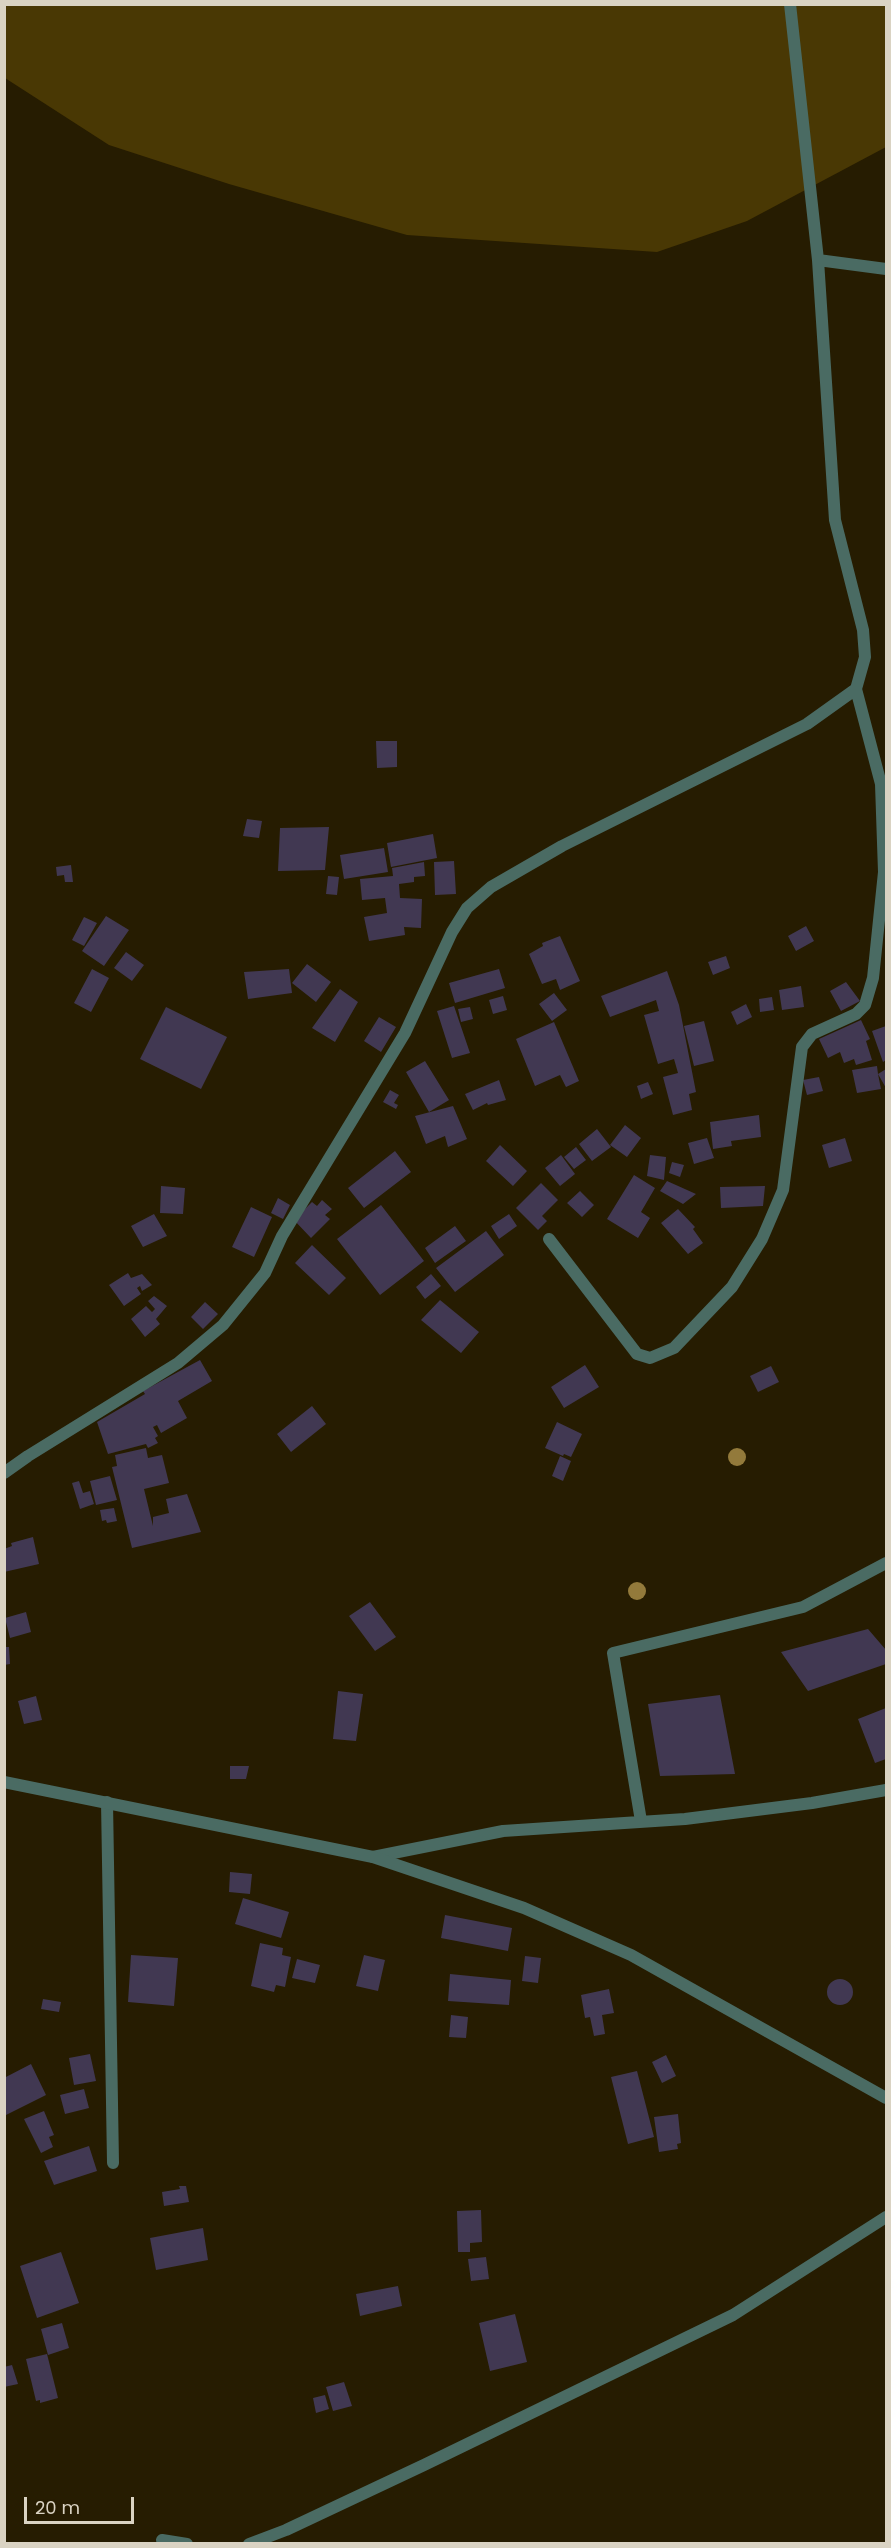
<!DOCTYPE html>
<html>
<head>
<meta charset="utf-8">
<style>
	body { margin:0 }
	#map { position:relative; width:891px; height:2548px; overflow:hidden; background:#261c01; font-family:Poppins,sans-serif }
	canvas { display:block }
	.frame { position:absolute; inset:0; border:6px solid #dad3c3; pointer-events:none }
	.scale { position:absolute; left:24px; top:2497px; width:110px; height:27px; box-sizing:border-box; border:3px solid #dad3c3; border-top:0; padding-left:8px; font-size:18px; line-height:21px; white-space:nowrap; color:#dad3c3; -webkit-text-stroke:4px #261c01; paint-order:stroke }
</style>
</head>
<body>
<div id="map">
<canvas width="891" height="2548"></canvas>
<div class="frame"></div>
<div class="scale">20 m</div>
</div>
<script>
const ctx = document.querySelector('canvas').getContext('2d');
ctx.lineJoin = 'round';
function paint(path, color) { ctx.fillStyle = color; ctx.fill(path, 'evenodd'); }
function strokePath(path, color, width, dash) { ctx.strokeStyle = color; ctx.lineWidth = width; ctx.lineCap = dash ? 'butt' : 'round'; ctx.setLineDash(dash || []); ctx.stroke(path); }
paint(new Path2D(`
	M4,5h882v142l-139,74 -90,31 -250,-17 -178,-51 -120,-39 -104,-67z`), '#493804');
paint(new Path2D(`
	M376,741h21v26l-20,1z
	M247,819l15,2 -3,17 -16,-2z
	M329,827l-4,43 -47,1 2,-43z
	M433,834l4,24 -46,9 -4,-24z
	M384,848l4,24 -44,7 -4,-24z
	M454,861l2,33 -21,1 -1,-33z
	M424,862l1,14 -11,1v5l-15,2 1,14 22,1 -1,29 -17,-1 1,8 -36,6 -5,-24 23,-4 -2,-15 -23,2 -2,-21 33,-3 -1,-8z
	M71,865l2,17h-8l-1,-7 -7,1 -1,-9z
	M328,876l11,1 -2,18 -11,-1z
	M106,916l23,14 -25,36 -22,-15z
	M84,917l13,6 -13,23 -12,-6z
	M806,926l8,15 -18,10 -8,-15z
	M560,936l20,45 -20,9 -4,-11 -14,5 -13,-30 14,-8 -1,-3z
	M126,952l18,13 -12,16 -18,-13z
	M726,956l4,12 -17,7 -5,-13z
	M307,964l24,18 -15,20 -24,-19z
	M92,969l17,9 -18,34 -17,-9z
	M289,969l3,24 -44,6 -4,-27z
	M499,969l6,19 -50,15 -6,-20z
	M667,971l12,34 17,87 -7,2 3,16 -19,5 -10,-38 15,-4 -4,-14 -16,5 -14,-49 15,-4 -3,-11 -46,17 -9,-21z
	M846,982l14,19 -19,10 -11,-20z
	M801,986l3,21 -22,3 -3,-20z
	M340,989l18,13 -23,40 -23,-14z
	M554,993l13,17 -15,11 -13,-17z
	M503,996l4,14 -14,4 -4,-14z
	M772,997l2,13 -14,2 -1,-13z
	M746,1004l6,13 -15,8 -6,-13z
	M454,1006l16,47 -18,5 -15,-47z
	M166,1007l61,30 -26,52 -61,-30z
	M470,1007l3,12 -12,3 -3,-13z
	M379,1017l17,10 -15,25 -17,-11z
	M861,1020l9,19 -4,2 6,19 -16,5 -2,-6 -10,4 -4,-11 -12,6 -9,-19z
	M704,1021l10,40 -20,5 -10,-40z
	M554,1022l25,59 -13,6 -6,-12 -25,11 -19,-47z
	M886,1026v34l-3,2 -11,-31z
	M425,1061l24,39 -20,12 -23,-40z
	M877,1066l1,8 8,-5v19l-8,-14 3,15 -24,4 -5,-23z
	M819,1077l4,14 -16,4 -4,-15z
	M499,1080l7,20 -18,5 -1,-2 -14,7 -8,-16z
	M648,1082l5,12 -12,5 -4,-13z
	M390,1090l9,5 -5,8 4,2 -2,4 -13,-7z
	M453,1106l14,33 -19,8 -3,-11 -19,8 -11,-28z
	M759,1115l2,22 -30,4 1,5 -19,3 -3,-27z
	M625,1125l16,13 -14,19 -17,-12z
	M597,1129l14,18 -19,14 -13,-17z
	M707,1138l7,20 -20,6 -6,-21z
	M845,1138l7,23 -23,7 -7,-23z
	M500,1145l27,26 -14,15 -27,-25z
	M576,1147l10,13 -12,9 -10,-12z
	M395,1151l16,21 -47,36 -16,-20z
	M561,1155l14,19 -15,12 -15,-18z
	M650,1155l16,2 -2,23 -17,-4z
	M672,1162l12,3 -4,12 -11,-4z
	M634,1175l21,13 -14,24 9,6 -12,20 -31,-19z
	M667,1181l29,13 -13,10 -23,-13z
	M541,1183l17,17 -16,16 5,5 -9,9 -22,-22z
	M161,1186l24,2 -2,26 -23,-1z
	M765,1186l-2,20 -42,2 -1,-21z
	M580,1191l14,14 -12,12 -15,-14z
	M278,1198l12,7 -7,14 -12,-6z
	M322,1200l10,9 -7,6 5,4 -19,19 -17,-18 18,-18 5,4z
	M381,1205l43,56 -44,34 -43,-56z
	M251,1207l21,10 -18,40 -22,-10z
	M678,1209l17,18 -2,2 10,14 -15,11 -27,-31z
	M154,1214l13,22 -24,11 -12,-21z
	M509,1214l8,12 -18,13 -8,-13z
	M455,1226l11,15 -31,22 -10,-15z
	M486,1231l18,24 -49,37 -19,-24z
	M312,1245l34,33 -17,17 -34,-32z
	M128,1273l3,5 11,-4 10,11 -10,6 -2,-5 -3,2 4,6 -17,12 -15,-21z
	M431,1274l10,12 -16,13 -9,-12z
	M154,1296l13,10 -11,13 4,5 -15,13 -14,-18 15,-13 6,6 3,-3 -7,-8z
	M440,1300l39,32 -18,21 -40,-33z
	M205,1302l13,12 -15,15 -12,-12z
	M200,1360l12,21 -34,20 9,17 -26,15 -4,-8 -4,2 5,9 -3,2 3,5 -10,5 -2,-4 -38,10 -11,-32 48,-28 -2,-3z
	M585,1365l14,22 -35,21 -13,-21z
	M771,1366l8,16 -21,10 -8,-16z
	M312,1406l14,18 -35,28 -14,-18z
	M557,1422l25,12 -11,23 -7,-3 -1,2 -18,-8z
	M146,1448l2,10 14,-3 7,28 -25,6 9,37v-9l16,-4 -3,-14 21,-5 14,38 -69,16 -20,-81 5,-1 -2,-11z
	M560,1456l11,5 -8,20 -11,-5z
	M110,1476l7,24 -21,5 -6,-24z
	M79,1481l4,12 7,-2 4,13 -14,5 -8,-26z
	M114,1508l3,13 -10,2 -1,-3 -4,1 -2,-11z
	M33,1537l6,27 -35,8v-23l8,-3 -1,-3z
	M370,1602l26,35 -21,14 -26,-35z
	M26,1612l5,20 -21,6 -5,-20z
	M868,1629l18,21v14l-78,27 -27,-39z
	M4,1647h5l1,17 -6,1z
	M338,1691l25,3 -7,47 -23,-2z
	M720,1695l15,79 -75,2 -12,-72z
	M36,1696l6,24 -18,4 -6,-23z
	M886,1708v51l-11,4 -17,-44z
	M230,1766h19l-3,13h-16z
	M230,1872l22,2 -2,20 -21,-2z
	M243,1898l46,14 -8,26 -46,-14z
	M445,1915l67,13 -4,23 -67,-13z
	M260,1943l23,5 -1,7 9,2 -6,30 -9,-2 -2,7 -23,-6z
	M131,1955l47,3 -4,48 -46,-4z
	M364,1955l21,5 -7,31 -22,-5z
	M525,1956l16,2 -3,25 -16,-2z
	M297,1959l23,6 -5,18 -23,-5z
	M450,1974l61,6 -2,25 -61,-4z
	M827 1992a13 13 0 1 1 26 0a13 13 0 1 1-26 0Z
	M609,1989l5,24 -12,2 3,19 -11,2 -4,-19 -5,1 -4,-23z
	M43,1999l18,3 -2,10 -18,-3z
	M451,2015l17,2 -2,21 -17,-1z
	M90,2054l6,27 -22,4 -5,-27z
	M666,2055l10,21 -14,7 -10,-21z
	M31,2064l15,31 -42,21v-38z
	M637,2071l17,66 -26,7 -17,-67z
	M84,2089l5,19 -24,6 -5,-19z
	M44,2111l10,24 -5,2 4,10 -12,6 -17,-34z
	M678,2114l3,29 -4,1 1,5 -19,3 -5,-35z
	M89,2146l8,25 -43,14 -10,-24z
	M179,2186h7l3,16 -25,4 -2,-14 18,-3z
	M481,2210l1,32 -12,1v9h-12l-1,-41z
	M203,2228l5,32 -52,10 -6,-32z
	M61,2252l18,51 -42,15 -17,-52z
	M486,2257l3,22 -18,2 -3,-22z
	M398,2286l4,20 -42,10 -4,-22z
	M515,2314l12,48 -37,9 -11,-48z
	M62,2323l7,25 -21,7 -7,-26z
	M47,2354l11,44 -18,5v-3l-4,1 -10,-42z
	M12,2365l6,19 -14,3v-20z
	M344,2382l8,24 -19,5 -7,-24z
	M325,2395l4,14 -13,4 -3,-15z`), '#413852');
strokePath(new Path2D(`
	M818,260l68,9
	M549,1239l88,115 13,4 24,-10 58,-61 30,-48 21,-49 19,-143 10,-13 44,-20 9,-9 8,-27 11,-106 -3,-88 -25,-95 9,-32 -2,-27 -28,-110 -17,-260 -28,-256
	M4,1473l24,-17 150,-93 45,-38 42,-52 17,-37 123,-203 47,-101 15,-24 24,-21 71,-41 245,-122 49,-35
	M107,1802l6,361
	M641,1821l-28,-168 190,-46 83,-44
	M373,1857l130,-26 182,-12 127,-16 74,-13
	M162,2540l25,4
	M249,2544l37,-14 138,-65 309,-150 153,-98`), '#4a6b63', 12);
strokePath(new Path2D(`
	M4,1782l369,75 151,51 107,47 255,143`), '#4a6b63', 12);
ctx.fillStyle = '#937a3b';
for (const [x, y] of [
	[737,1457],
	[637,1591]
]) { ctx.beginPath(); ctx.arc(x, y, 9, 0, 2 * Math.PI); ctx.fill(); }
</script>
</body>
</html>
